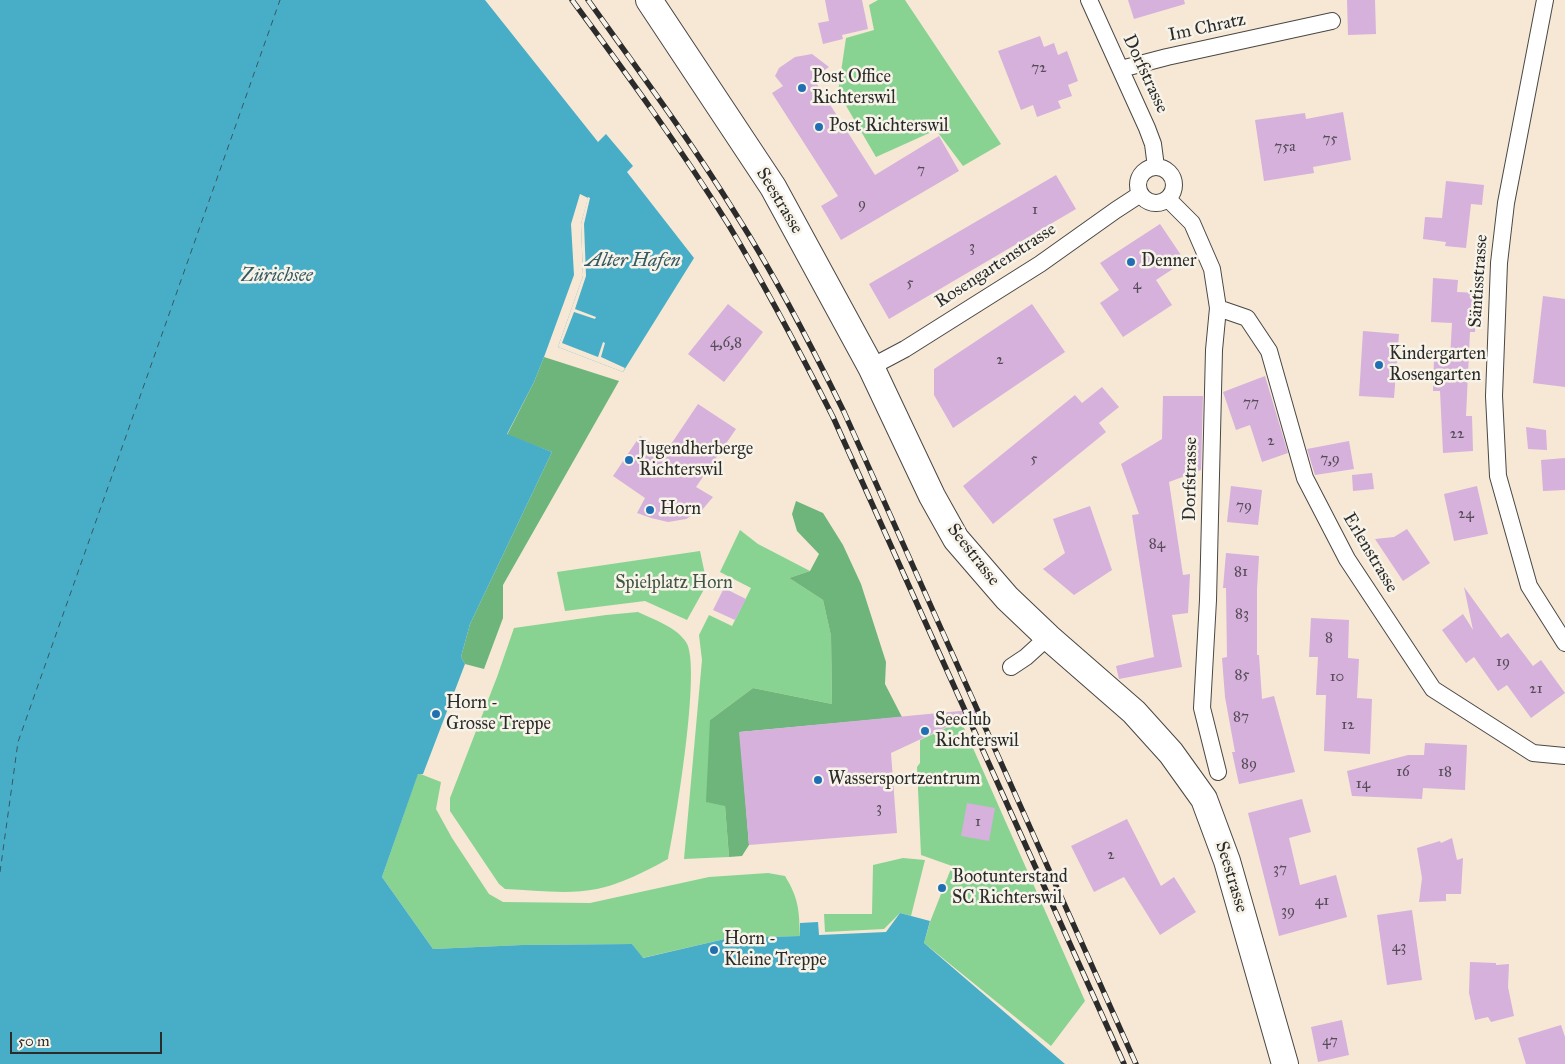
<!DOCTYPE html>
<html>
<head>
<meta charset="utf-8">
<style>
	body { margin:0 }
	#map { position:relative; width:1565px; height:1064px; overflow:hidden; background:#f6e8d5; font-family:"IM FELL Great Primer",serif }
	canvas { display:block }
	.scale { position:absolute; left:10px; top:1032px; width:152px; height:22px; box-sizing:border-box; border:2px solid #2b2b2b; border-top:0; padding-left:6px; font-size:15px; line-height:18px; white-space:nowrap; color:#2b2b2b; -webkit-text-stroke:4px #f7f3e8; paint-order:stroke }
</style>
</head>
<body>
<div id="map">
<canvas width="1565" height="1064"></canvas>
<div class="scale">50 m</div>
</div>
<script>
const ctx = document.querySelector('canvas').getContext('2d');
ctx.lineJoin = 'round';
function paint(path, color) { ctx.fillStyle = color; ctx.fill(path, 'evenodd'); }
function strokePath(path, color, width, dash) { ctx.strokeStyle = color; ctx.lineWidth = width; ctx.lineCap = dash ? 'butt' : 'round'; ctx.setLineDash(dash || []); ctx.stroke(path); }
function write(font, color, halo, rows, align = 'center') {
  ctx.font = font + ' "IM FELL Great Primer",serif'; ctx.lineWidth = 5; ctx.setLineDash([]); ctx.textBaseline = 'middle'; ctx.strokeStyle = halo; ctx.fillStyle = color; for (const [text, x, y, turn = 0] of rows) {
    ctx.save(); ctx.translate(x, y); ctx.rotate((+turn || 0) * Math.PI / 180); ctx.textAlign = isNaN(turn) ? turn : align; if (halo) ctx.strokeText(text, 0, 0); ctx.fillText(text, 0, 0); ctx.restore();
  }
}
paint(new Path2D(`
	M878,0h27l96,144 -38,22 -27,-36 -60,27 -38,-65 8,-54 28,-8 -5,-25z
	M740,530l18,14 52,27 -21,7 34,22 8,36 1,68 -79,-16 -43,32 15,86 4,51 -45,2 18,-199 -3,-25 10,-20 23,11 19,-38 -31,-16z
	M700,551l7,33 -20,36 -42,-19 -80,10 -8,-39z
	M638,612c17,8 38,15 48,30 16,23 -11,184 -18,217 -19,11 -50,26 -71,30 -30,6 -62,1 -92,0l-6,-5 -49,-73v-13l47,-121 17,-49 92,-13z
	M961,721l124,280 -34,45 -127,-103 6,-21 22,-56 -31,-11 -4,-88 3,-4v-23z
	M418,773l23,9 -5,27 16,29 37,56 14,8 87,1 119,-26 59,-4 17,3c14,23 14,34 15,60l-71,2 -87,20 -10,-14 -110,1 -89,4 -51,-72z
	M903,858l22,2 -14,56 -11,-3 -16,16 -59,3 -1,-18h48l1,-49z`), '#88d391');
paint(new Path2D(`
	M544,357l75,24 -116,204v33l-19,51 -19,-5 -4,-7 9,-33 82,-172 -45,-17 27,-53z
	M796,501l27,12 20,32 18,39 25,78 -1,22 17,33 -162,15 9,113 -7,11 -13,1 -4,-51 -19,-4 4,-82 43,-32 79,16 -1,-68 -8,-36 -34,-22 21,-7 9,-17 -22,-23 -5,-17z`), '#6eb57b');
paint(new Path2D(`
	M0,0h485l113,142 8,-8 27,32 -6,6 67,86 -71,114 -65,-25 25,-71 -2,-52 7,-26 -8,-4 -9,30 3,51 -30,82 -10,25 -27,52 45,18 -82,172 -9,33 4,7 -42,110h-5l-36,103 51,72 89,-4 110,-1 11,14 86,-20 71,-2v-13l18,-1 1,13 67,-3 14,-19 30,8 -6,22 141,121h-1065z`), '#48aec7');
paint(new Path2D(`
	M588,197l2,1 -6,26 2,52 -11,33 21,8 -1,2 -21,-7 -12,31 36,14 5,-15 2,1 -4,14 24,11 -2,4 -65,-25 25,-71 -2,-52z`), '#f6e8d5');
strokePath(new Path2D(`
	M0,872l18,-130 262,-742`), '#355962', 1, [6, 5]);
paint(new Path2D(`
	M825,0h37l6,29 -26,6 1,4 -20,5 -5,-21 11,-2z
	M1128,0h56l1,4 -51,15z
	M1347,0h28l1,34 -28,1z
	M1040,36l4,11 10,-4 4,12 9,-4 11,30 -10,4 4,11 -14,5 3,7 -24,9 -4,-12 -12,5 -23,-59z
	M812,54l17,13 -16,11 62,97 64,-39 20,35 -118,69 -20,-34 17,-10 -66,-103 11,-7 -8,-10 4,-8 16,-11z
	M1343,112l8,48 -38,7 1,6 -50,8 -9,-61 50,-7 1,6z
	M1056,175l20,34 -187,110 -20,-35z
	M1446,181l38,4 -2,20 -11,-1 -5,44 -21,-2 1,-4 -23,-3 2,-22 17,1z
	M1160,224l25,37 -29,19 16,25 -49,32 -23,-34 19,-13 -19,-27z
	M1433,278l25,2 -1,12 21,1 -3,39h-5l-4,84h6l1,35 -30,2 -3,-62h-7l1,-32h16l2,-36 -21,-1z
	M1543,296l22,3v88l-32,-4z
	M728,304l35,28 -39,50 -36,-28z
	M1032,304l33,48 -112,76 -19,-33v-26z
	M1363,331l36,3 -5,64 -35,-2z
	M1265,376l23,77 -26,9 -12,-37 -14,5 -13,-38z
	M1102,387l17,20 -20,16 7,9 -113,92 -30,-38 112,-91 7,8z
	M1163,396h40l-2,74 -32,12 14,93 7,-1 -2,39 -16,2 10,52 -63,12 -3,-13 38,-9 -22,-142 7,-1 -18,-50 41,-25z
	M698,404l38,25 -40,58 17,10 -11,13 -16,9 -18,3 -17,-4 -14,-5 8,-15 -32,-22 27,-40 25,17z
	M1526,427l20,3 1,20 -19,-1z
	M1349,441l5,28 -39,6 -8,-26z
	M1565,458v32l-22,1 -2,-31z
	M1372,473l2,16 -21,2 -1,-16z
	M1231,486l31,4 -4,35 -31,-3z
	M1477,486l11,48 -34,7 -10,-47z
	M1090,506l22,64 -38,25 -31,-26 22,-16 -12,-34z
	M1407,529l23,34 -27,18 -28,-42 19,-2z
	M1226,553l33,3 -2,33v66h2l3,44 12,-3 21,76 -56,12 -7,-32h3l-10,-55 -3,-39 5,-1 -1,-69h-3z
	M1464,587l37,51 7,-5 25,33 8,-6 24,33 -34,25 -24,-33 -9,6 -24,-34 -8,6 -24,-33 21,-16 10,16z
	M724,588l22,11 -11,21 -22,-10z
	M1311,618l38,2 -1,38 11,1 -2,39 15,1 -2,55 -46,-3 2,-56h-10l2,-38h-9z
	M981,709v2l-90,42 6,80 -148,12 -10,-113z
	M1425,743l42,2 -2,45 -42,-2 -1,11 -70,-3 -5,-25 61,-16h16z
	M1302,799l9,33 -22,6 11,47 36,-10 11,42 -68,19 -31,-123z
	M967,803l28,5 -6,33 -28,-5z
	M1127,819l34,67 13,-9 22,35 -36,23 -36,-58 -30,15 -23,-46z
	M1452,838l5,22 6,-2 -2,36h-15v7l-27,1 3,-24 -5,-30 23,-7 1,2z
	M1412,910l10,70 -35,5 -10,-70z
	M1470,962l26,1v2l13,-1 -1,23 6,29 -23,6 -3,-5 -13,3 -6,-27z
	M1342,1020l7,35 -31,7 -7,-35z
	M1561,1025l4,12v27h-39l-8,-26z`), '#d5b1dc');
const street = new Path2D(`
	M1089,0l58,128 6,16 3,23
	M1545,0l-39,203 -7,60 -5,133 4,80 31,110 36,57
	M1121,69l46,-12 165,-36
	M1138 185a18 18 0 1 1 36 0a18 18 0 1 1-36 0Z
	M1168,199l24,24 20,46 6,39 -4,42 -6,250 -6,108 16,64
	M1218,308l29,10 22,33 36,127 42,81 86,130 100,64 32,3
	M871,367l34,-18 135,-85 76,-54 23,-15
	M1011,667l15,-10 22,-20`);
const primary = new Path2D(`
	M649,0l124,187 98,180 61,129 24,43 51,59 41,39 86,75 37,41 33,46 23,62 58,203`);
strokePath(street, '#494744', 18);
strokePath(primary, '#494744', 28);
strokePath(street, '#fff', 16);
strokePath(primary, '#fff', 26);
const rail = new Path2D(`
	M572,0c54,73 108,147 156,224 38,63 72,128 105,193l291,647
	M588,0c51,71 103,141 149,216 40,63 74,129 107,196l292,652`);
strokePath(rail, '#2b2b2b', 5.5);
strokePath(rail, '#f7f3e8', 4, [11]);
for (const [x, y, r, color] of [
	[802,88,5,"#1f6fb2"],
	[819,127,5,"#1f6fb2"],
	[1131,262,5,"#1f6fb2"],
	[1379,365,5,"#1f6fb2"],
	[629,460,5,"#1f6fb2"],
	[650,510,5,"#1f6fb2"],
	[436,714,5,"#1f6fb2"],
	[925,731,5,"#1f6fb2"],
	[818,780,5,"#1f6fb2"],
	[942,888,5,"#1f6fb2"],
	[714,950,5,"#1f6fb2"]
]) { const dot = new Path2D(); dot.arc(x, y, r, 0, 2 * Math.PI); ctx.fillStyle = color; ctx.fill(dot); strokePath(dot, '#f7f3e8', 2); }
write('15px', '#564c57', null, [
	["72",1039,68],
	["75",1330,139],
	["75a",1285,147],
	["7",921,170],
	["9",862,204],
	["1",1035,210],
	["3",972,247],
	["5",910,283],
	["4",1137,285],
	["4,6,8",726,343],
	["2",1000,360],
	["77",1251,403],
	["22",1457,434],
	["2",1271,441],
	["5",1034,459],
	["7,9",1330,459],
	["79",1244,506],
	["24",1466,514],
	["84",1157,544],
	["81",1241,572],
	["83",1242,614],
	["8",1329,638],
	["19",1503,662],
	["85",1242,675],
	["10",1337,677],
	["21",1536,689],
	["87",1241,717],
	["12",1348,725],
	["89",1249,764],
	["16",1403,772],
	["18",1445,772],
	["14",1363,784],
	["3",879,808],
	["1",978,822],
	["2",1111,855],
	["37",1280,869],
	["41",1322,901],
	["39",1288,911],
	["43",1399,947],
	["47",1330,1041]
]);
write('18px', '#2b2b2b', '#f7f3e8', [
	["Im Chratz",1207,28,-12],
	["Dorfstrasse",1145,74,65],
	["Seestrasse",779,201,59],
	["Rosengartenstrasse",996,266,-33],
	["Säntisstrasse",1479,281,-86],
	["Dorfstrasse",1191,479,-89],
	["Erlenstrasse",1370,553,59],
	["Seestrasse",973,555,52],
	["Seestrasse",1231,877,73]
]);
write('18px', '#2b2b2b', '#f7f3e8', [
	["Post Office",812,78],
	["Richterswil",812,99],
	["Post Richterswil",829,127],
	["Denner",1141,262],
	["Kindergarten",1389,355],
	["Rosengarten",1389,376],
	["Jugendherberge",639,450],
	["Richterswil",639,471],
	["Horn",660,510],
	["Horn -",446,704],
	["Grosse Treppe",446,725],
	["Seeclub",935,721],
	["Richterswil",935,742],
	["Wassersportzentrum",828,780],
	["Bootunterstand",952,878],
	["SC Richterswil",952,899],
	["Horn -",724,940],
	["Kleine Treppe",724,961]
], 'left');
write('18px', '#425544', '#f7f3e8', [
	["Spielplatz Horn",674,584]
]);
write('italic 19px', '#355962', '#f7f3e8', [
	["Alter Hafen",633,261],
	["Zürichsee",277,276]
]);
</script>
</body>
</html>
